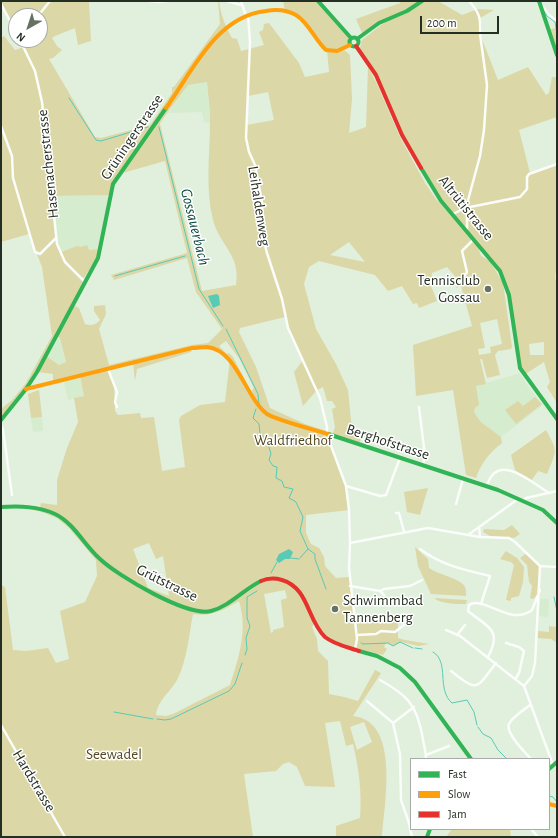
<!DOCTYPE html>
<html>
<head>
<meta charset="utf-8">
<style>
	body { margin:0 }
	#map { position:relative; width:558px; height:838px; overflow:hidden; background:#e1efdd; font-family:"Alegreya Sans",sans-serif }
	canvas { display:block }
	.frame { position:absolute; inset:0; border:2px solid #252e22; pointer-events:none }
	.legend { position:absolute; left:410px; top:758px; width:140px; height:72px; box-sizing:border-box; background:#fff; border:1px solid #a8aba7; margin:0; padding:5px 7px; list-style:none; font-size:12px; color:#252e22 }
	.legend li { display:flex; align-items:center; gap:8px; height:20px }
	.legend b { width:20px; border:1px solid #a8aba7 }
	.north { position:absolute; left:8px; top:8px; width:40px; height:40px; box-sizing:border-box; background:#fff; border:1px solid #a8aba7; border-radius:50%; rotate:219deg; font-size:11px; font-weight:700; line-height:16px; text-align:center; color:#252e22 }
	.north::after { content:''; display:block; margin:auto; width:14px; height:18px; background:#677263; clip-path:polygon(50% 0,100% 100%,50% 72%,0 100%) }
	.scale { position:absolute; left:420px; top:16px; width:79px; height:18px; box-sizing:border-box; border:2px solid #252e22; border-top:0; padding-left:5px; font-size:12px; line-height:14px; white-space:nowrap; color:#252e22; -webkit-text-stroke:3px #fff; paint-order:stroke }
</style>
</head>
<body>
<div id="map">
<canvas width="558" height="838"></canvas>
<div class="frame"></div>
<ul class="legend">
<li><b style="height:5px;background:#30b455"></b>Fast</li>
<li><b style="height:5px;background:#ff9f0a"></b>Slow</li>
<li><b style="height:5px;background:#e5322d"></b>Jam</li>
</ul>
<div class="north">N</div>
<div class="scale">200 m</div>
</div>
<script>
const ctx = document.querySelector('canvas').getContext('2d');
ctx.lineJoin = 'round';
function paint(path, color) { ctx.fillStyle = color; ctx.fill(path, 'evenodd'); }
function strokePath(path, color, width, dash) { ctx.strokeStyle = color; ctx.lineWidth = width; ctx.lineCap = dash ? 'butt' : 'round'; ctx.setLineDash(dash || []); ctx.stroke(path); }
function write(font, color, halo, rows, align = 'center') {
  ctx.font = font + ' "Alegreya Sans",sans-serif'; ctx.lineWidth = 3; ctx.setLineDash([]); ctx.textBaseline = 'middle'; ctx.strokeStyle = halo; ctx.fillStyle = color; for (const [text, x, y, turn = 0] of rows) {
    ctx.save(); ctx.translate(x, y); ctx.rotate((+turn || 0) * Math.PI / 180); ctx.textAlign = isNaN(turn) ? turn : align; if (halo) ctx.strokeText(text, 0, 0); ctx.fillText(text, 0, 0); ctx.restore();
  }
}
paint(new Path2D(`
	M207,82l3,41 -6,-1 -2,-10 -33,1 19,-28z
	M109,195l-8,54 -12,1 -8,-3 -21,5 -3,-8 -5,-48z
	M57,336l3,2 6,24 -7,3 -13,-9z
	M520,373l5,9 18,23 -42,32 -20,-15 -7,-10 1,-4 3,-3 -2,-19z
	M80,376l4,20 -16,4 -4,-17 2,-3z
	M42,417l1,14 -10,1 -2,-14z
	M540,599h9l-1,18 -9,-1z`), '#d6eccf');
paint(new Path2D(`
	M1,1h88l2,40 -13,4 -3,-17 -20,8 -3,2 5,8 5,4 -9,8 -4,1 46,78 6,1 49,-13 22,-32v-6h2l46,-63 -2,-23h1c2,14 6,25 13,37l5,1 4,12 23,-6 -5,-13 4,-2 1,-6 5,-1 30,40 6,14 24,-5 -2,-22 -23,-29 -19,-10 -2,-10h35l32,38v6l-7,4 7,6 2,44 -3,34 17,-6 2,-60 9,17 23,53 25,46 11,16 42,48 3,9 9,5 13,22 9,64 -1,2 -13,2 -3,4 5,20 -13,3 -5,-19h-2l6,25 -10,2 3,19 -4,3 -1,4 7,10 20,15 1,6c-12,9 -21,20 -26,35l-10,-3 -13,-85 -37,6 -3,-51 59,-19 -11,-40 -5,2 4,-6 -13,-15 -15,6 -1,13 6,15 -18,7 -2,-5 -4,1 -11,-18 -14,5 -13,-16 -56,-14 -10,6 -5,17 12,45 20,35 12,26 4,40 11,1 -4,14 -28,-9 -1,3 16,47 3,24 -43,5v18l5,11 8,4 5,9 1,9 11,12 14,-1 5,42 3,1 22,-3 1,6 17,-2v17l7,2 24,4 -10,2 -18,-4 -7,4 -8,-3 -2,4 3,2 -4,6 -49,-12 -20,-19 -2,3 5,12 1,12 10,10 1,33 15,3 14,4 17,-31 6,3 -28,43c48,5 31,90 29,121h-46v-11l24,-8c2,-25 -1,-49 -7,-74l-7,2 -6,-25 -15,2 10,64 -30,-1 -8,-19 -8,-5 -6,2 -7,7 -32,3 9,63h-252v-252l4,2 8,63 13,1 22,-3 8,15 13,-4 -9,-48 25,-9 12,-26 -1,-16 -27,-32 -12,-10 -18,-7 -14,-2v-3l15,2 1,-5 16,2v-25l10,-32 11,-26 -4,-24 10,-2 -4,-20 -27,7v-9l-16,-2 -11,17 -25,28v-8l11,-9 14,-17 26,-47 -10,-69 -13,-33 -28,8v-204l3,-2 11,14 9,-3 -4,-7h20v-24h-24v16zM207,82c1,13 3,26 3,40 0,33 -5,66 3,98 7,26 28,35 23,65l-34,6 -42,-167c0,-2 24,-33 28,-39zM268,92l6,28 -27,5 1,-29zM165,161l22,92 -76,22 3,5 73,-22 9,34 26,37 -14,14 -16,2 -83,20 -10,-36 7,-15 -1,-9 -11,1v5l6,9c-4,5 -9,6 -15,4l-6,-16 -6,-3 12,-23 -6,-5 5,1 11,-17 4,-12 -10,1 -2,-5 -6,2 -4,-1 -16,6 -5,-14 -4,-42 57,-1 10,-21zM349,242l16,20 -35,-7zM285,317l5,16 13,27 -9,12 9,34 14,-16 6,-3 4,14h5l4,6 -4,2 3,18 -2,6 -28,-9 -35,-16 -14,-41 -17,-35 1,-4zM497,319l5,25 -12,3 1,6 -12,2 -1,-6 7,-1 -5,-25zM57,336l3,2 6,24 -7,3 -13,-9zM226,341l13,17 15,30 -2,2 2,8 -21,-41 -4,-4 -2,1 -8,-8zM192,348h19l19,11 -5,43 -25,3 -19,11 -2,4 6,47 -23,4 -8,-54 -13,1 -1,-5 -22,2 -3,-4 -1,-27 -5,-15 24,-7 2,19 2,-12 54,-17zM149,543l7,16 7,-3 6,40 -21,-8 -15,-39zM285,590l2,8 -6,2 3,27 -11,3v2l-2,1 -7,-39zM239,601c9,29 0,56 -9,84l-57,29 -7,2 -10,-1c2,-16 15,-23 22,-37 9,-19 11,-43 15,-64 19,3 30,-4 46,-13zM364,722l8,20 -15,8 -7,-23z
	M400,1h38l24,14 16,-6 16,1 -14,8 2,9 -2,7 18,46 30,-13 18,28 3,-2 3,-16h5v40l-38,13 11,43 27,-9v99l-2,14 2,9v117l-10,-16 3,-5 -6,-20 -20,13 -2,-3 -13,-77 -9,-24 -59,-70 -25,-40 -56,-113 2,-8 19,-15 17,-10 -12,5 -23,15 -7,-16 44,-16zM544,342v13h-14l-1,-11z
	M555,20l2,1v34l-10,-25 9,-2z
	M39,390l3,27 -11,1 -3,-24z
	M535,397l7,7 -26,20 -11,-14 13,-9 5,5z
	M546,430c12,22 11,20 1,44l-9,-3 -7,10 -16,-11 -4,-15z
	M428,488l-8,27 -13,-3 -3,-20z
	M512,525l8,9 -6,4 -24,-2 -7,-4 1,-3 20,1z
	M415,547l13,12 1,9c8,6 33,11 36,19 1,2 1,7 1,9l-35,-2 -13,-28z
	M506,551l11,7 7,9 -1,15 -4,14 -8,2v3l-5,-1 8,-35 -3,-3 -11,-3z
	M527,553l13,13 -3,29 -4,4 -3,-1 2,-12 -3,-4 -2,-17 -7,-7z
	M434,598l33,2 -1,4c-10,0 -25,0 -32,-6z
	M549,626l8,1v16l-6,-4 -14,-1 1,-7 11,1z
	M452,829h58l1,8h-65z`), '#dcd7a6');
paint(new Path2D(`
	M217,294l2,2 1,9 -7,3 -5,-12z
	M289,549l4,3 -3,7h-5l-6,4 -3,-3 3,-6z`), '#58cab6');
strokePath(new Path2D(`
	M543,9l4,7 8,6 2,12
	M69,98l27,42 5,1 47,-14
	M159,127l40,162 24,37
	M115,276l70,-20
	M226,329l32,65 1,10
	M256,409l-3,9 6,6 1,10 7,6 4,14 -2,6 4,6 4,1 -1,11 6,3 2,6 9,2 -4,9 7,4 7,15 -3,14 8,18 7,5v5l11,30
	M291,558l8,1
	M300,558l8,-9
	M271,573l6,-11
	M554,597l3,14
	M361,643l2,1 25,-1 5,3 7,-4 13,6
	M415,648l7,1
	M433,652c17,10 3,37 19,51l15,-3 7,12 3,13
	M245,655l2,-6 -1,-11 4,-12 -3,-8v-21l10,-6
	M114,712l39,7
	M157,719l8,1 6,-1 58,-28 6,-7 7,-21
	M478,727l5,7 8,4 7,12 9,9
	M549,796l4,1 4,5`), '#58cab6', 1);
strokePath(new Path2D(`
	M149,1l9,1 9,-1
	M227,1l14,4
	M241,1l5,15
	M540,3l9,12 8,6
	M1,4l15,28
	M248,15l2,27 -4,96 3,14 6,13 7,37 1,36 4,15 15,46 6,29 32,70 7,29v7
	M38,16l12,-15
	M20,40l15,31 7,31 15,142 8,18 20,20
	M1,126l11,30 1,22 22,74 5,2 16,-16
	M453,214l12,-6 55,-11 7,-8v-12l2,-3 28,-10
	M467,230v-26l13,-48 4,-26 3,-45 -7,-51c1,-15 0,-21 -11,-33
	M460,282l7,-10 -5,-21 12,-12
	M108,369l9,23 -2,10 2,5
	M419,407l6,49 -2,9
	M1,425l2,5 9,65
	M331,436l-1,7 16,43 3,24 1,33 -1,25 8,71 -2,10
	M346,486l34,10 6,-1 14,-37
	M487,486c10,-35 44,-4 62,7
	M522,501l4,-3 31,-7
	M456,504l7,-25
	M396,513h3l5,19
	M479,527l1,10
	M468,535l50,-36
	M350,543l78,-15 52,9 29,1 6,4 25,24 17,1
	M420,549c21,16 44,21 70,27l-9,28
	M350,586l30,5 4,-2 26,-3 12,-6
	M380,591l4,4
	M446,630l14,6 64,50 29,79
	M357,635l19,-1 5,-3 14,1 9,-7
	M457,635l8,-10
	M506,643l13,4 5,4 -5,22 -3,5
	M488,657c15,-28 -1,-30 -20,-46l1,-6c15,-10 41,22 63,5l8,-20
	M451,671c28,22 25,18 45,-8
	M380,680c27,15 36,24 42,54 1,8 4,17 4,25
	M524,686l8,-10 3,-13 5,-97
	M367,701l26,22 7,31 1,46 7,20 4,17
	M530,705c-6,5 -18,12 -21,19 -4,9 16,28 22,35
	M393,723l21,-16
	M1,725l64,112
	M426,755l23,-9
	M531,829l7,8`), '#fafdfa', 2.5);
strokePath(new Path2D(`
	M318,1l33,37
	M539,1l18,54
	M349.5 42a4.5 4.5 0 1 1 9 0a4.5 4.5 0 1 1-9 0Z
	M357,39l22,-16 28,-12 15,-10
	M421,168l20,33 59,70 9,24 11,73 37,51
	M1,420l25,-31 11,-17 61,-114 15,-74 53,-76
	M328,434l170,56 45,20 14,13
	M1,507c18,-1 37,-1 54,7 19,9 29,31 45,45 18,17 87,58 111,52 19,-5 33,-22 50,-30
	M359,651l18,5 23,12 15,14 56,77
	M549,769l8,-7
	M427,837l3,-8`), '#30b455', 4);
strokePath(new Path2D(`
	M166,108c26,-36 50,-92 100,-97 10,-2 21,-1 30,4 13,8 19,25 30,35l11,1 13,-6
	M26,389l166,-41c5,0 10,-1 15,-1 30,3 38,50 60,67 9,6 48,16 61,20
	M549,804l8,2`), '#ff9f0a', 4);
strokePath(new Path2D(`
	M356,46l20,29 26,60 19,33
	M261,581c7,-3 14,-3 21,-1 27,8 25,40 43,57 10,8 23,10 34,14`), '#e5322d', 4);
for (const [x, y, r, color] of [
	[488,289,4,"#677263"],
	[335,609,4,"#677263"]
]) { const dot = new Path2D(); dot.arc(x, y, r, 0, 2 * Math.PI); ctx.fillStyle = color; ctx.fill(dot); strokePath(dot, '#fff', 1.5); }
write('15px', '#252e22', '#fff', [
	["Grüningerstrasse",132,137,-56],
	["Hasenacherstrasse",48,164,-96],
	["Leihaldenweg",259,206,81],
	["Altrütistrasse",466,208,51],
	["Berghofstrasse",388,442,18],
	["Grütstrasse",167,583,26],
	["Hardstrasse",34,781,59]
]);
write('15px', '#252e22', '#fff', [
	["Tennisclub",480,280],
	["Gossau",480,297],
	["Schwimmbad",343,600,"left"],
	["Tannenberg",343,617,"left"]
], 'right');
write('15px', '#52471e', '#fff', [
	["Waldfriedhof",293,440],
	["Seewadel",114,754]
]);
write('italic 16px', '#0f4c43', '#fff', [
	["Gossauerbach",195,227,76]
]);
</script>
</body>
</html>
